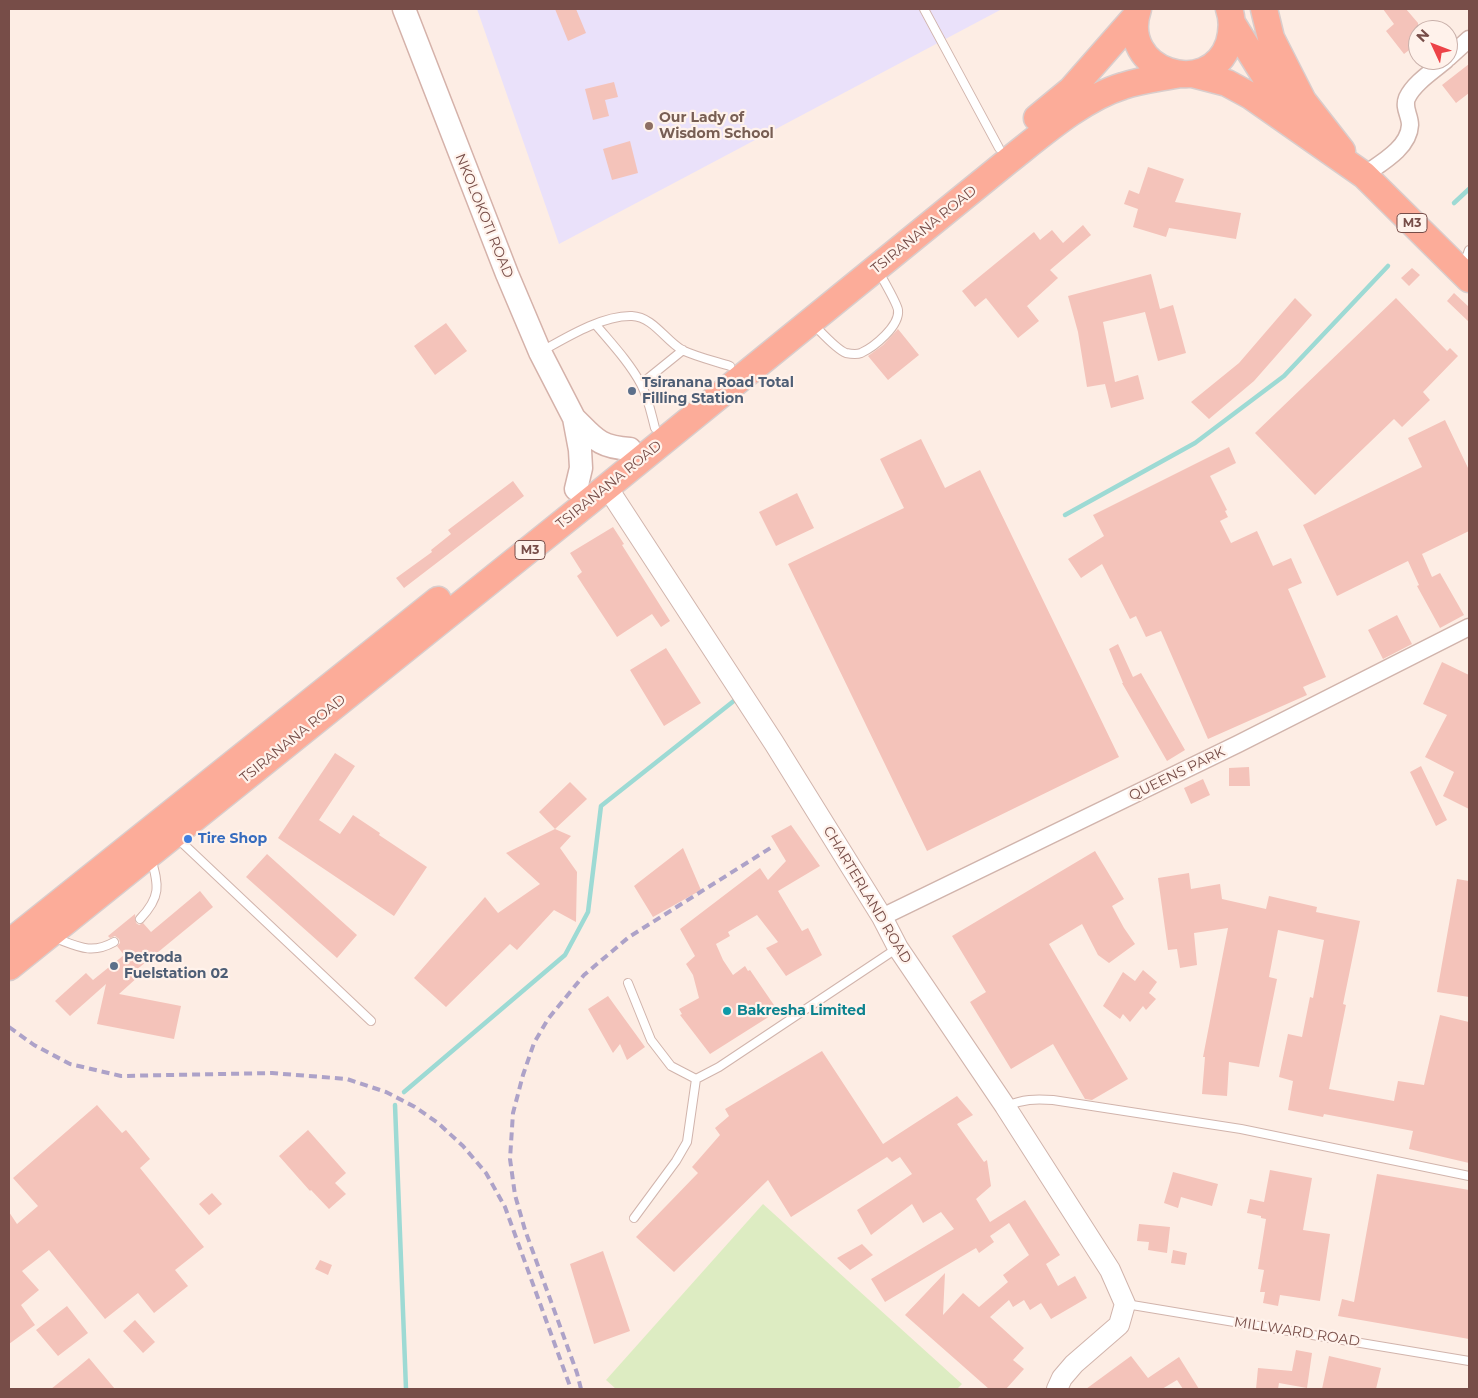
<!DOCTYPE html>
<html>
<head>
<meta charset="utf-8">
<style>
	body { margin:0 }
	#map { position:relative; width:1478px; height:1398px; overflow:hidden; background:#fdede4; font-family:Montserrat,sans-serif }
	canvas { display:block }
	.frame { position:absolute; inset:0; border:10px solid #774d48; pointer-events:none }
	.north { position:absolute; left:1408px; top:20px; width:50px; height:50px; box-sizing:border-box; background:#fff2eb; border:1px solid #c9b0aa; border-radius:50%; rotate:313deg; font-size:14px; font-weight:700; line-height:20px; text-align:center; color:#774d48 }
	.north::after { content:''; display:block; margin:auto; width:18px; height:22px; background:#ed4348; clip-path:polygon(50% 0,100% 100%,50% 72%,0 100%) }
</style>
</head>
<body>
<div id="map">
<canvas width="1478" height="1398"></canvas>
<div class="frame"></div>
<div class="north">N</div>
</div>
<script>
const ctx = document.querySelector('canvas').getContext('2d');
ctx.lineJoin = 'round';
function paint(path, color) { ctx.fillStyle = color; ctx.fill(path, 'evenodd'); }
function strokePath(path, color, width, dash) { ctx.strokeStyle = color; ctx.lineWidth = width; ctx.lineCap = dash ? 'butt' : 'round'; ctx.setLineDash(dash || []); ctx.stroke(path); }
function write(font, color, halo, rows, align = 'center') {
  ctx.font = font + ' Montserrat,sans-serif'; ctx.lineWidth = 4.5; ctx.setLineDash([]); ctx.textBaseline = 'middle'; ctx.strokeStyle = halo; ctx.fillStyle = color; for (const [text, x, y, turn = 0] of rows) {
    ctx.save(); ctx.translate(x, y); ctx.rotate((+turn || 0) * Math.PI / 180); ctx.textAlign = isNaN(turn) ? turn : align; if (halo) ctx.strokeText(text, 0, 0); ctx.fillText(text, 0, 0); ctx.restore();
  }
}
paint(new Path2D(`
	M477,9h525l-443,235z`), '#eae1fa');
paint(new Path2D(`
	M763,1204l199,180 -5,5h-341l-10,-9z`), '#ddecc2');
strokePath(new Path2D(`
	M1454,203l15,-14
	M1065,515l130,-72 89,-67 104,-110
	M404,1092l161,-137 23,-43 13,-106 134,-106
	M395,1105l11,284`), '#9ddad4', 4.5);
paint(new Path2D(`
	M555,9h21l10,24 -18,8z
	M1383,9h23l12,14v20l-14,11 -18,-23 8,-7z
	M1469,64v29l-13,10 -14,-18z
	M614,82l4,15 -13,3 4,16 -16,4 -8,-31z
	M630,141l8,32 -26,7 -9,-31z
	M1148,167l36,12 -9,23 66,11 -5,26 -67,-11 -3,9 -33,-10 5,-18 -14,-5 5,-14 10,4z
	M1083,225l8,10 -41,35 8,8 -32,29 1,-1 12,15 -21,17 -32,-40 -11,9 -13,-16 72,-59 6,8 12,-10 11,13z
	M1412,268l8,7 -11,11 -8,-8z
	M1151,274l9,35 13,-4 13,48 -28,8 -13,-49 -42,10 12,60 23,-7 6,24 -33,9 -6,-24 -18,3 -9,-55 -10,-36z
	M1454,293l15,14v15l-22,-21z
	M1295,298l17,17 -58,66 -45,38 -18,-17 48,-39z
	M1396,298l51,53 3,-3 8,8 -35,36 7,8 -28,27 -8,-8 -79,76 -60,-62z
	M446,323l21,28 -32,24 -21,-29z
	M898,329l21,26 -31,25 -20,-24 15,-11z
	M1445,420l24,50v61l-47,23 10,23 8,-4 24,42 -24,13 -23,-42 2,-1 -11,-24 -71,35 -34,-71 119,-58 -14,-29z
	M921,439l24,49 35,-18 139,287 -192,94 -139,-287 116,-56 -24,-49z
	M1229,447l7,16 -26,13 17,34 -2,1 3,6 -8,4 11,22 26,-12 16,35 18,-8 11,25 -14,6 38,88 -23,10 4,8 -99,44 -47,-108 -15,6 -10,-21 -6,3 -28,-55 -21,14 -13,-19 36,-23 -11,-21z
	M513,481l11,15 -120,92 -8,-10 36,-26 -1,-2 20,-16 -3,-4z
	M797,493l17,35 -38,18 -17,-34z
	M613,527l11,17 -2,1 48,76 -9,6 -9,-13 -35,23 -40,-61 5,-4 -12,-19z
	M1397,615l15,29 -29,15 -15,-29z
	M1118,644l15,33 8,-4 44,77 -18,11 -45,-78h1l-14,-34z
	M666,648l35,55 -37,23 -34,-56z
	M1442,662l27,13v134l-26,-13 11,-24 -29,-15 22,-42 -24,-11z
	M335,753l20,13 -36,54 21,14 13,-19 27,18 -1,2 48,32 -33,49 -116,-78z
	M1421,766l26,54 -11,6 -26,-54z
	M1249,767l1,19h-21v-18z
	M1203,779l7,16 -19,9 -7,-16z
	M570,782l17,17 -32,30 -16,-17z
	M791,825l29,41 -42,25 24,40 6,-3 14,27 -36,21 -20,-28 12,-6 -21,-27 -29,17 2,4 -14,8 7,16 10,15 12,-9 3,5 2,-1 28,41 -68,43 -30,-39 2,-1 -3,-5 20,-11 -6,-23 -7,-11 9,-8 -15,-27 80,-61 8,12 18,-19 -15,-25z
	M555,829l16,7 -11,12 17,24 -1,50 -22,-12 -37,40 -7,-6 -64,63 -32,-29 71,-81 13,16 42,-29 -34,-31z
	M683,848l18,42 -48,27 -19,-31z
	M1095,851l29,48 -12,7 12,22 11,16 -26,19 -11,-8 -16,-31 -33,20 79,135 -36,21 -7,-1 -32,-55 -42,25 -41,-67 16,-10 -34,-56z
	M267,854l90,81 -20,23 -91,-81z
	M1189,873l2,16 29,-5 2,15 44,10 3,-13 48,11 -1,5 44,9 -17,83 3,1 -17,84 65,12 4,-20 26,4 16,-70 29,7v141l-60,-14 4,-18 -89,-17 -1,3 -35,-7 5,-29 -14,-4 9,-43 14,3 8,-40 3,1 11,-58 -46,-10 -9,47 8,2 -18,88 -30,-5 -2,34 -25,-2 3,-37h-2l25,-129 -34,5 3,32 -17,3 -3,-19 -9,1 -10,-72z
	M1457,879l12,2v116l-32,-5z
	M200,891l13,16 -78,64 4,5 -20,18 62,12 -7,33 -77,-15 9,-40 -36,32 -15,-15 31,-28 7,7 31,-25 -7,-9 3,-3 -1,-4 -4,-3 -5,2 -2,-2 27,-22 1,9 3,2 4,-2 8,9z
	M1143,970l14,12 -8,11 7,6 -10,11 -3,-4 -13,16 -7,-8 -3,5 -17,-13 20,-34 12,9z
	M608,996l37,51 -18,13 -7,-16 -7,9 -25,-44z
	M822,1051l61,93 74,-48 16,19 -16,9 27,38 3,-2 4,26 -15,13 14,23 35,-22 35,55 -14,9 12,22 17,-10 12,22 -36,21 -10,-16 -11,7 -6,-10 -11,7 -4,-7 -19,17 34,31 -11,12 11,9 -18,20h-17l-84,-74 40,-42 -2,42 20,-22 16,14 29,-25 -5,-7 26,-20 -20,-32 -19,13 4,6 -15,11 -3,-5 -91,54 -14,-23 83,-50 -13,-17 -18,11 -11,-19 -41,31 -14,-25 55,-36 -12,-17 -8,5 -5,-5 -96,60 -23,-37 -94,92 -38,-35 62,-64 -6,-6 28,-32 -5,-7 14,-12 -4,-7z
	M97,1105l25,28 4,-3 24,29 -10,9 64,79 -29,23 13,16 -34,27 -16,-20 -33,26 -56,-69 -27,21 17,19 -18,15 14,20 -26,19v-132l8,12 21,-18 -25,-28z
	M308,1130l38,43 -11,10 11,11 -17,15 -18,-19 -1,1 -31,-35z
	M1270,1170l42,8 -9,52 27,4 -10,67 -40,-6 -2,11 -15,-3 2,-11h-5l4,-22 -6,-1 8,-50 -5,-1v-2l-14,-3 3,-14 14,3z
	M1173,1172l45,12 -6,22 -31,-9 -3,11 -14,-5z
	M1377,1174l92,16v149l-131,-23 4,-17 12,3z
	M212,1193l10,11 -13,11 -10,-11z
	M1139,1224l31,3 -3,26 -19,-3 1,-8 -12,-1z
	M862,1244l11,11 -23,15 -13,-12z
	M1173,1250l14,3 -2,12 -14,-2z
	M603,1251l27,80 -36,13 -24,-80z
	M320,1260l12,5 -4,10 -13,-6z
	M67,1306l21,27 -30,23 -22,-26z
	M135,1320l20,22 -12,11 -20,-22z
	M1296,1350l16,3 -5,35 -28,-5 -1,6h-22l2,-21 34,3z
	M1131,1356l17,22 31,-21 20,32h-16l-6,-9 -15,9h-76z
	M1329,1356l52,12 -5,21h-54z
	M89,1358l26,31h-64l25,-20z`), '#f4c3ba');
const service = new Path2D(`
	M924,9l75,139
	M1463,267l6,-17
	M596,325c16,19 33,37 45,59 7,13 10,29 14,44
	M814,325c7,7 23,25 32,28 5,1 10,2 15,0 13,-6 39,-27 37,-43 -1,-7 -15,-30 -19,-38
	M542,351c25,-14 61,-36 90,-35 21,1 33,24 50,34 15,7 32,11 48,16
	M641,384l42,-34
	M176,837l195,184
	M140,919c21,-22 19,-33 11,-61
	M55,938c22,8 36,17 59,4
	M628,983l23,57 20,26 25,13 23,-12 177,-118
	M1007,1106c16,-7 28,-7 46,-6l188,29 228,47
	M634,1218l42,-57 11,-19 9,-63
	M1126,1304l343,57`);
const minor = new Path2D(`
	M1448,58l21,-19
	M1364,175c17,-12 45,-27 46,-50 0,-10 -7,-17 -3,-27 7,-15 26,-27 39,-38
	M882,917l356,-173 231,-117`);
const tertiary = new Path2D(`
	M607,487l167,256 108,174 16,31 107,158 105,164 15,34 -6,21 -45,39 -12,14 -5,11`);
const secondary = new Path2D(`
	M404,9l103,265 33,78 34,66 6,32 1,18 -5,21
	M574,418c21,21 25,29 56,31`);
const trunk = new Path2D(`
	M1138,9c-21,62 71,92 91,34 3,-11 4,-23 0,-34
	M1264,9l7,29 32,63 39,50
	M1232,23l39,63 26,31
	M1192,74l35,9 24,13 113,79 105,104
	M1037,118l34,-28 65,-74
	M9,943l429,-343
	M9,967l598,-480 401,-326c33,-26 75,-63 115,-75 18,-6 38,-8 57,-12`);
strokePath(service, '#d1b4ac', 10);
strokePath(minor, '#d1b4ac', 19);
strokePath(tertiary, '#d1b4ac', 22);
strokePath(secondary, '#d5b2aa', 25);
strokePath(trunk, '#d9cdcc', 29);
strokePath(service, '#fff', 8);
strokePath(minor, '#fff', 16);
strokePath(tertiary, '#fff', 20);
strokePath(secondary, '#fff', 22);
strokePath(trunk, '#fcac99', 26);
strokePath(new Path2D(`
	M9,1027l25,18 36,19 51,12 151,-3 75,6 39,13 29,15 23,16 25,23 23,27 19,34 66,182
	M581,1389l-4,-16 -52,-143 -10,-35 -5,-36 3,-46 10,-38 11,-32 14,-24 36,-44 45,-38 143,-90`), '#ada2c8', 4, [8, 5]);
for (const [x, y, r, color] of [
	[649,126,5,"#8d6e63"],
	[632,391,5,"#5c6f8a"],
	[188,839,5,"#3f7fe0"],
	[114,966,5,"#5c6f8a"],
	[727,1011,5,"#0f9aa8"]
]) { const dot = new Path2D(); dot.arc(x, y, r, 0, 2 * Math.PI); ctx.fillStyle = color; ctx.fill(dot); strokePath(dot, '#fff2eb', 2); }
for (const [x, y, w] of [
	[1412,223,30],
	[530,550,30]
]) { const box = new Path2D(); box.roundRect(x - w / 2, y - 9.5, w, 19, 4); ctx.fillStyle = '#fff2eb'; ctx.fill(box); strokePath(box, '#774d48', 1); }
write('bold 12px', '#774d48', null, [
	["M3",1412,223],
	["M3",530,550]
]);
write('bold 14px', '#785e54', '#fff2eb', [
	["Our Lady of",659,118],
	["Wisdom School",659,134]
], 'left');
write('14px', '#774d48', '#fff2eb', [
	["NKOLOKOTI ROAD",484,216,68],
	["TSIRANANA ROAD",924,230,-39],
	["TSIRANANA ROAD",609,485,-39],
	["TSIRANANA ROAD",293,739,-39],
	["QUEENS PARK",1177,774,-26],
	["CHARTERLAND ROAD",867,895,59],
	["MILLWARD ROAD",1297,1332,9]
]);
write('bold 14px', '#4e5e75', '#fff2eb', [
	["Tsiranana Road Total",642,383],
	["Filling Station",642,399],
	["Petroda",124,958],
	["Fuelstation 02",124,974]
], 'left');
write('bold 14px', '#366cbe', '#fff2eb', [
	["Tire Shop",198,839]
], 'left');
write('bold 14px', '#0d838f', '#fff2eb', [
	["Bakresha Limited",737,1011]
], 'left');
</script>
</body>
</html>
